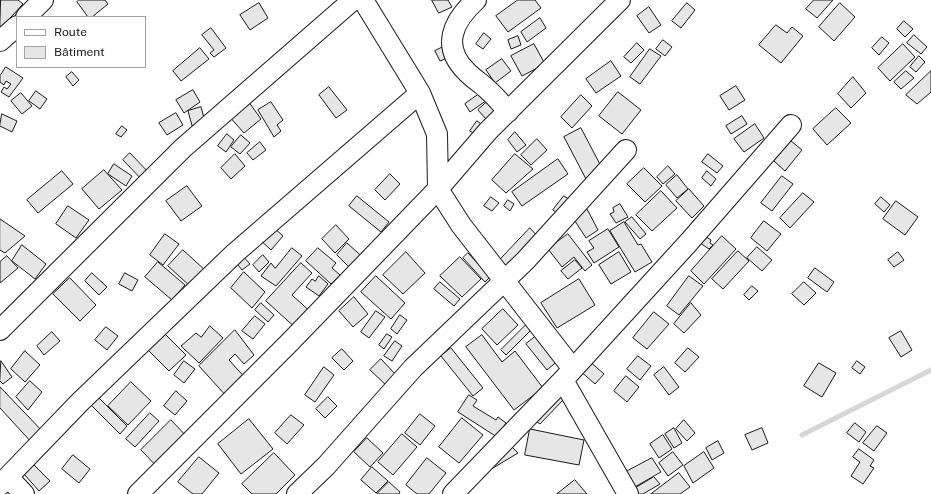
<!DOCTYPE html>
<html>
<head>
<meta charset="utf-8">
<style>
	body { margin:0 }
	#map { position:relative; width:931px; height:494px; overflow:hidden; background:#fff; font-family:"Public Sans",sans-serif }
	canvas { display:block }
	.legend { position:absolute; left:16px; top:16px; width:130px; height:52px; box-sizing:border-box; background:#fff; border:1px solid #a3a3a3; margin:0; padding:5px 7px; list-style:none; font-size:12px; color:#1a1a1a }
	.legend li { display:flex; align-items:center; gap:8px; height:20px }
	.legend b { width:20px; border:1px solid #a3a3a3 }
</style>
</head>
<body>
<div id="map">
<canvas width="931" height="494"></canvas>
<ul class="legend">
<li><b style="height:5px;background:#fff"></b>Route</li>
<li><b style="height:11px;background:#e6e6e6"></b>Bâtiment</li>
</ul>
</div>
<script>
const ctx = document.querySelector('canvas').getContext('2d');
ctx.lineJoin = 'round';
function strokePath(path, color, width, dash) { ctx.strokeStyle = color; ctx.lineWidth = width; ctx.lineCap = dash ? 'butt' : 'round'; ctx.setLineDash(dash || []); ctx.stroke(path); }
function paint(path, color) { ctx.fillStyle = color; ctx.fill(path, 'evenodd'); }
strokePath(new Path2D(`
	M802,435l129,-65`), '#d7d7d7', 5);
const building = new Path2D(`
	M1,0h17l5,4 -23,25z
	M79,0h26l3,4 -16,13h-4l-11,-15z
	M432,0h16l4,7 -13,6z
	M518,0h17l6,8 -33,24 -12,-16z
	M814,0h19l-16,18 -11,-9z
	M259,3l9,15 -18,12 -10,-15z
	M687,3l8,7 -14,18 -9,-7z
	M840,3l15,14 -21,24 -15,-14z
	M649,7l12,18 -12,8 -12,-17z
	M540,18l6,10 -19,14 -6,-10z
	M904,21l9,8 -8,8 -8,-8z
	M776,25l11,8 5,-6 11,9 -22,27 -22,-18z
	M211,28l15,20 -12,9 -4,-4 4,-3 -12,-15z
	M484,33l7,6 -8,10 -7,-5z
	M914,35l13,12 -6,7 -14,-11z
	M518,36l3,9 -10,4 -3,-9z
	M882,37l7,6 -10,12 -7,-7z
	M663,40l9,7 -7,9 -9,-7z
	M637,43l7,7 -13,13 -7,-6z
	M534,44l11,20 -23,12 -11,-20z
	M903,44l12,13 -25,24 -12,-13z
	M445,46l5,11 -10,4 -5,-10z
	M200,48l9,11 -28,22 -8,-10z
	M650,49l11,7 -21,28 -10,-7z
	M919,56l6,6 -9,10 -6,-5z
	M502,59l9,12 -16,12 -9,-13z
	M611,61l10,15 -25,17 -10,-14z
	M6,67l17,11 -14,19 -8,-5 3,-5 3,2 4,-5 -5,-3 -2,4 -4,-3v-6z
	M906,71l8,7 -13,11 -7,-7z
	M931,71v21l-14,12 -11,-9z
	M72,72l7,8 -6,6 -7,-9z
	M853,77l13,16 -15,15 -13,-14z
	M736,86l9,14 -16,10 -9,-14z
	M329,87l18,23 -11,8 -17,-23z
	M193,90l7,12 -16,11 -8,-13z
	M36,91l11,8 -7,10 -11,-8z
	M482,92l5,8 -17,12 -5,-8z
	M618,92l23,18 -19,24 -23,-18z
	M21,93l11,13 -10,8 -11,-13z
	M581,95l11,11 -20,22 -11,-11z
	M246,98l15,21 -17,14 -17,-19z
	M488,101l15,17 -10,9 -15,-17z
	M271,102l12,18 -6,5 4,6 -7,6 -16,-27z
	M201,107l5,18 -13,4 -5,-18z
	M836,108l15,15 -24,22 -14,-16z
	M176,113l7,12 -16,10 -8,-12z
	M2,114l15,7 -5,11 -12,-6z
	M742,116l5,8 -16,10 -5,-8z
	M477,121l7,5 -6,10 -8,-5z
	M755,124l9,14 -20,14 -10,-13z
	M122,126l5,4 -6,7 -5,-3z
	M581,128l23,44 -17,9 -23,-44z
	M515,132l11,13 -9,7 -9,-12z
	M227,134l7,6 -8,12 -8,-6z
	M241,135l9,8 -10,11 -9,-7z
	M537,139l10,11 -16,15 -10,-10z
	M791,141l11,9 -17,21 -11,-10z
	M260,142l6,8 -13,10 -6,-7z
	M130,153l22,23 -7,7 -22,-23z
	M235,154l10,12 -14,13 -10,-11z
	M515,154l18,15 -27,24 -14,-13z
	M708,154l15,12 -6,7 -15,-11z
	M558,159l10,15 -46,32 -10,-14z
	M114,164l18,12 -6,10 -18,-12z
	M668,166l7,8 -12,10 -6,-7z
	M644,168l18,18 -17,16 -18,-18z
	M104,170l18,20 -23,19 -17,-20z
	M62,171l11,13 -35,29 -11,-13z
	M707,171l9,8 -5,7 -9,-8z
	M390,174l10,10 -15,16 -10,-10z
	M677,175l11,14 -11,9 -11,-13z
	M782,176l11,8 -21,27 -11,-8z
	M187,186l15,20 -21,15 -15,-20z
	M689,189l15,17 -12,12 -16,-17z
	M661,191l16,17 -25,23 -16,-16z
	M803,193l11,9 -24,26 -10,-10z
	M357,196l32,26 -8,10 -32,-26z
	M564,196l8,5 -12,14 -7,-5z
	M491,197l8,6 -7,8 -8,-5z
	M881,197l9,8 -6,7 -9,-8z
	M508,200l6,4 -4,7 -6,-5z
	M896,201l22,16 -13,18 -22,-16z
	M620,204l8,13 -12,6 -6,-9 4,-2 -1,-4z
	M68,206l21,14 -13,18 -20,-14z
	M587,209l11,21 -12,8 -13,-20z
	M632,217l14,17 -6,5 -15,-17z
	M0,219l25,17 -20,17 -5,-3z
	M764,221l17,13 -14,17 -16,-13z
	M624,222l14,23 3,-1 11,18 -17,10 -25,-41z
	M336,225l13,14 -14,14 -13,-14z
	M272,226l11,10 -12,14 -12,-11z
	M530,228l9,10 -34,35 -9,-9z
	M608,229l11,18 -25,16 -7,-11 7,-4 -5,-7z
	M165,234l14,10 -16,21 -13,-10z
	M568,234l24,31 -7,6 -11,-14 -12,10 -14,-18z
	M705,236l6,4 -1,3 3,2 -4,4 -9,-6z
	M722,236l14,13 -32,35 -13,-13z
	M347,243l20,18 -12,12 -18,-18z
	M22,245l24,19 -11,15 -23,-18z
	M757,247l15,13 -10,11 -15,-13z
	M292,248l10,8 -26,30 -15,-10 10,-13 4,5z
	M318,248l18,15 -4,5 8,7 -9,9 -25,-23z
	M183,250l23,21 -15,16 -23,-21z
	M738,251l11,10 -26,28 -11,-10z
	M406,252l19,21 -22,21 -20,-19z
	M619,252l12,20 -20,12 -12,-19z
	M898,252l6,8 -10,7 -6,-7z
	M468,253l22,24 -5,5 -22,-24z
	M241,254l9,10 -8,6 -8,-10z
	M263,255l6,7 -10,10 -6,-7z
	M7,256l11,12 -18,15v-21z
	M460,257l21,22 -19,18 -22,-21z
	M575,260l7,8 -14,11 -7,-8z
	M158,262l27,23 -13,15 -27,-23z
	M301,263l11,10 -20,22 22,20 -15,16 -33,-30z
	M815,268l19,14 -7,10 -19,-14z
	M244,272l21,20 -13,16 -21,-20z
	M92,273l15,14 -8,8 -14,-14z
	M125,273l13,7 -6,11 -13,-7z
	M319,276l9,8 -9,12 -13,-9 6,-8 3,2z
	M376,276l29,27 -14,16 -30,-27z
	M689,276l14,10 -24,29 -12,-9z
	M70,278l26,27 -16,16 -27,-27z
	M579,279l16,26 -38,23 -16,-25z
	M440,282l20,17 -6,7 -20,-17z
	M804,282l12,11 -12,12 -12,-11z
	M752,286l6,5 -9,9 -5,-5z
	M354,297l14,17 -15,13 -14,-16z
	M261,303l13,12 -6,7 -13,-12z
	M691,303l10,12 -17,18 -10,-9z
	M503,309l15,16 -21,20 -15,-16z
	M376,311l9,6 -16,21 -8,-6z
	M654,312l15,12 -22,25 -14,-11z
	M400,315l7,5 -10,14 -6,-5z
	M255,316l10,8 -12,15 -11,-8z
	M527,324l5,5 -26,26 -5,-5z
	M210,326l13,12 -24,25 -18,-17 15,-13 5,4z
	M106,327l12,9 -11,14 -12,-10z
	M160,329l26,26 -17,16 -25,-25z
	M235,330l19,25 -10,9 -9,-10 -6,6 19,21 -20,17 -29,-32z
	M901,331l11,19 -11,7 -12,-19z
	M52,332l8,9 -16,14 -7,-9z
	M540,333l21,25 -14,12 -21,-26z
	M387,334l5,3 -8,12 -5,-4z
	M482,335l20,27 13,-11 28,37 -29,22 -48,-63z
	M395,341l7,5 -10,15 -8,-5z
	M451,348l32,40 -10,8 -32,-40z
	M688,348l11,9 -14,15 -10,-9z
	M342,349l11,12 -9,9 -12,-12z
	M25,351l15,14 -15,17 -14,-13z
	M638,356l13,10 -11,14 -13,-11z
	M381,359l16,17 -10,10 -17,-16z
	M587,359l17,15 -9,10 -16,-14z
	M1,361l11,16 -9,7 -3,-3z
	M184,361l11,8 -11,14 -10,-8z
	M857,361l8,6 -5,7 -8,-6z
	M819,363l17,10 -14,24 -18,-11z
	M324,367l10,8 -19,27 -10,-7z
	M664,367l15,20 -10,8 -15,-20z
	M626,376l13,11 -12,15 -13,-11z
	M30,381l12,11 -14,18 -12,-13z
	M131,382l20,19 -23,24 -20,-19z
	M0,387l46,48 -13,9 -33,-36z
	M176,391l11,10 -12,14 -11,-9z
	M557,392l7,7 -24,25 -8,-6z
	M469,395l8,5 -4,6 23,14 2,-3 8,6 -9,14 -39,-25z
	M328,397l9,9 -12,12 -9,-9z
	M99,398l28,28 -7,8 -29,-29z
	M150,413l9,8 -24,26 -9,-8z
	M420,414l15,12 -15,19 -15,-12z
	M291,415l13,10 -17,19 -12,-11z
	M462,418l21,17 -24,28 -20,-16z
	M249,419l24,30 -32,25 -23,-30z
	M171,420l17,18 -26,34 -21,-22z
	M684,420l11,13 -8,8 -11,-12z
	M855,423l11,9 -7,10 -12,-9z
	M877,426l10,7 -13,18 -11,-8z
	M674,428l8,15 -8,5 -9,-14z
	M762,428l6,15 -16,7 -7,-15z
	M530,429l54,11 -5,25 -54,-10z
	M402,434l15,13 -24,28 -15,-13z
	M663,435l9,14 -13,9 -9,-14z
	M367,438l16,15 -13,14 -16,-15z
	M718,441l6,12 -12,7 -6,-12z
	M509,444l9,9 -40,24z
	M859,449l15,11 -4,6 4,2 -11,16 -12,-8 9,-14 -7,-5z
	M673,452l10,13 -15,11 -9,-13z
	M704,452l10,16 -21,15 -9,-17z
	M274,453l21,22 -19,19h-24l-10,-10z
	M73,455l17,14 -11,14 -17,-14z
	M199,457l20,16 -17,21h-9l-15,-12z
	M427,458l19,15 -17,21h-12l-11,-9z
	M652,458l9,14 -28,16 -9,-15z
	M34,465l16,16 -11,10 -15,-17z
	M372,467l16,14 -12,12 -15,-13z
	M679,473l11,14 -10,7h-29z
	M654,477l6,7 -17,10h-5l-4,-5z
	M575,480l12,14h-30z
	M389,482l11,10 -1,2h-22z`);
paint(building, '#e6e6e6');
strokePath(building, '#1a1a1a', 1);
const minor = new Path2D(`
	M363,0l57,93 17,41 1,55 23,36 112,144
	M476,0c-23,21 -35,46 -10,71 6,7 15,12 21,18 8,7 15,15 21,23
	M26,17l17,-17
	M0,41l17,-15
	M0,330l183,-182 170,-148
	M563,380l65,114
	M8,477l16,17
	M0,485l80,-83 155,-149 185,-160
	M138,494l152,-152 148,-153 50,-58 132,-131
	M297,494l29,-28 87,-98 112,-107 101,-111
	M453,494l110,-114 126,-138 102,-117`);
strokePath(minor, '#1a1a1a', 22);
strokePath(minor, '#fff', 20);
</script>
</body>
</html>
